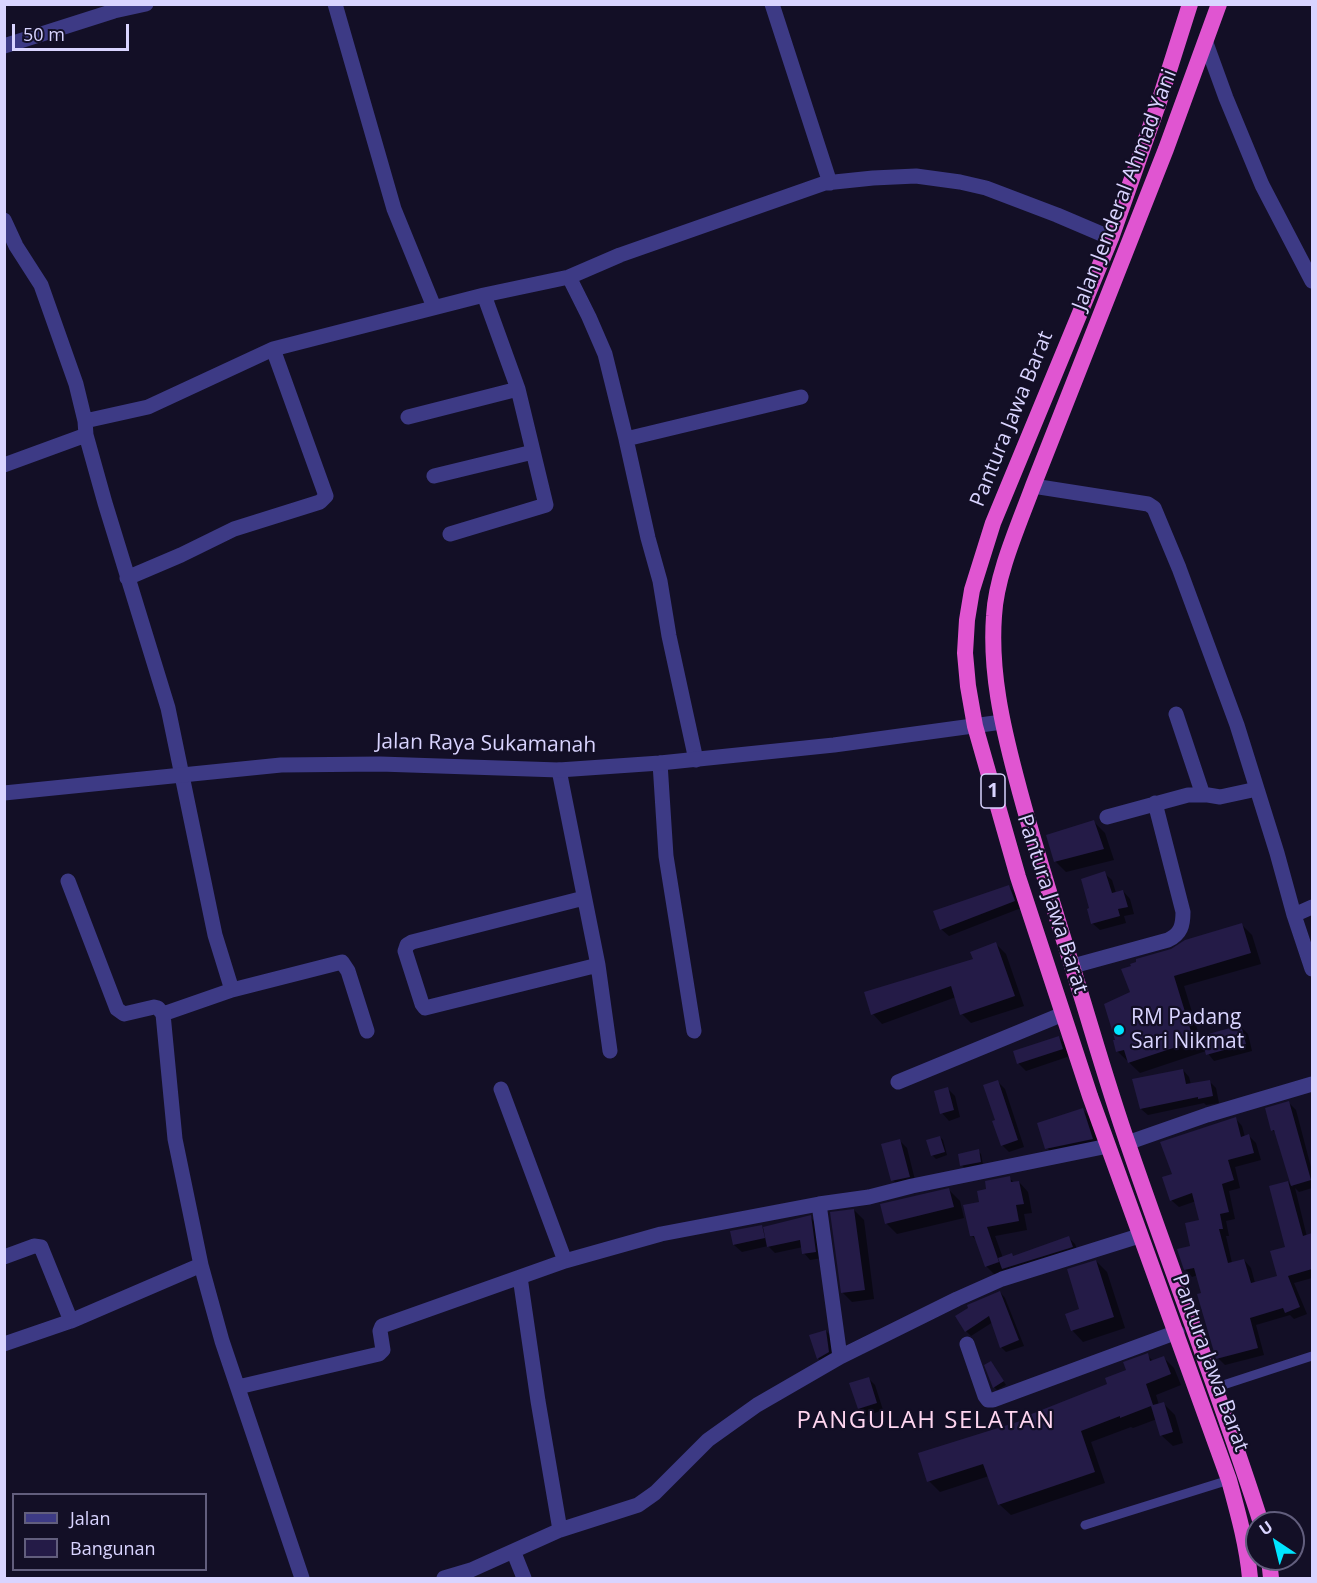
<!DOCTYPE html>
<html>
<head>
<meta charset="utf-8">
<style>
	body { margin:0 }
	#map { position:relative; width:1317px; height:1583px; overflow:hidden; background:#130f26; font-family:"Open Sans",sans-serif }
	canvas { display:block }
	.frame { position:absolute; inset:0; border:6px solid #d9d4ff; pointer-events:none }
	.legend { position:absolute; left:12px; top:1493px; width:195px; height:78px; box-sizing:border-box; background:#130f26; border:2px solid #625e7d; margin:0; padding:8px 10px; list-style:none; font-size:18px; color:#d9d4ff }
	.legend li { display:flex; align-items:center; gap:12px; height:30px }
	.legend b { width:30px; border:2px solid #625e7d }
	.north { position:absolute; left:1245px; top:1511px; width:60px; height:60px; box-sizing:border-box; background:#130f26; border:2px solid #625e7d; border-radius:50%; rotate:325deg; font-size:16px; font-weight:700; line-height:24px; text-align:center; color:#d9d4ff }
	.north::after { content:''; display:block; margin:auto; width:21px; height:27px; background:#00e5ff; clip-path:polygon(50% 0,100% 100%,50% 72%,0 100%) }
	.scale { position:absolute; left:12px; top:24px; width:117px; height:27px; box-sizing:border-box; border:3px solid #d9d4ff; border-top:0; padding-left:8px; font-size:18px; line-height:21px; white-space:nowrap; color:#d9d4ff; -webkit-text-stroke:4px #130f26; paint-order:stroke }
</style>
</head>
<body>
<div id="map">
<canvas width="1317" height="1583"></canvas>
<div class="frame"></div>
<ul class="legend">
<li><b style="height:8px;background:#3d3a85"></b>Jalan</li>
<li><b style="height:16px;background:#241b47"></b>Bangunan</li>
</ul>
<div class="north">U</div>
<div class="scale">50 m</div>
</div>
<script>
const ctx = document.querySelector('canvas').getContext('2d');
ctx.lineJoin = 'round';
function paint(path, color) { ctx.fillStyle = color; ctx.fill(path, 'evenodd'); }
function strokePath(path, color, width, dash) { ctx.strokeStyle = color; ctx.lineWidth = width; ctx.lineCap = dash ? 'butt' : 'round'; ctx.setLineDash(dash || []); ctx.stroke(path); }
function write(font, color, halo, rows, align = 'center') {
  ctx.font = font + ' "Open Sans",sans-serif'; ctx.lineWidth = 4.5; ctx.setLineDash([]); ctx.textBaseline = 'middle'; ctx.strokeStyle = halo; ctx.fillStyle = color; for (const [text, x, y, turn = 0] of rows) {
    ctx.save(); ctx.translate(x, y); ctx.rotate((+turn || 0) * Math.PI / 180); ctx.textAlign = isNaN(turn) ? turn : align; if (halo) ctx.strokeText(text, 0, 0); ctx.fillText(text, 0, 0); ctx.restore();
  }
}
paint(new Path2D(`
	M1094,822l11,11 9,27 -48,12 -11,-11z
	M1104,873l8,7 4,13 7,-2 7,8 4,15 -10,2 2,7 -26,7 -8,-7z
	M1009,886l7,8 5,14 -72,28 -8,-7z
	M1242,925l10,10 9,29 -77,22 16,52 41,-11 7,7 4,17 -38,10 -8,-10 -66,22 -23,-22v-10l15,-48 39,-42z
	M996,944l10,10 18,52 -53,17 -9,-9 -6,-17 -74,27 -9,-10 102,-54z
	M1059,1037l7,8 4,11 -44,15 -7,-7 -4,-12z
	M1183,1070l6,7 2,8 18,-4 7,7 3,15 -13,2 -2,-2 -56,12 -7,-6z
	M998,1082l7,7 19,58 -15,5 -7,-7 -5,-24z
	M948,1089l7,7 5,21 -11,4 -7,-8z
	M1289,1103l7,7 16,61v17l-13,4 -4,-4 12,49 5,-2v43l-18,5 13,31 -13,5 -4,-4 -34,10 8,30 -39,10 -7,-7 -20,-83 -6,2 -7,-8 16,-48 -5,-20 -17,6 -8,-7 3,-25 61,-57 7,8 3,11 4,-1 7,7 5,17 -26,7 5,21 -11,3 6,28 -9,2 3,15h-3l6,27 12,-3 7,8 4,15 24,-6 8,-29 1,-66 5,5 -16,-53 -5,-4z
	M1083,1110l11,11 9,29 -45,9 -11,-11z
	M940,1137l3,3 4,15 -11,4 -4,-4z
	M900,1141l7,7 9,36 -16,4 -7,-8z
	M978,1151l3,3 2,11 -18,4 -3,-4z
	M1009,1178l6,5 4,-1 9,10 4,21 -8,1 3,16 -32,6 8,22 11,-1 55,-19 6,6 3,8 -82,24 -10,-10 -8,-24 -6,-6 9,-33 7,-12z
	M949,1190l11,11 4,17 -67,16 -11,-11z
	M854,1210l10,10 10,79 -22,3 -10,-10z
	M810,1217l7,7 5,34 -12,2 -6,-7 -1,-6 -28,6 -7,-7 -26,6 -8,-7 -2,-13 29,-6 3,3z
	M1096,1261l11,11 18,56 -42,14 -11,-12 9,-20z
	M1000,1292l5,6 19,48 -18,6 -5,-5 -8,-25 -22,14 -5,-5z
	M826,1331l7,7 3,21 -11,6 -7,-7 -7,-22z
	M1147,1355l6,6 10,-4 11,11 7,17 -25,10 3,10 5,-1 11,11 8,28 -10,3 -12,-11 -4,-16 -24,9 -2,-1 -40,15 14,41 -94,32 -12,-11 -10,-28 -49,16 -11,-11 103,-62 77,-35z
	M994,1366l12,19 -9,5 -3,-3z
	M868,1378l7,7 8,25 -17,6 -7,-8z`), '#0007');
paint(new Path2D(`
	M1094,820l10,29 -50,13 -8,-27z
	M1105,871l7,22 11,-3 5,17 -10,2 2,7 -29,8 -4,-15 2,-1 -8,-29z
	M1009,885l6,16 -75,29 -7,-19z
	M1242,923l9,30 -77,23 20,65 -66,22 -4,-13 -8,2 -3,-12h2l-11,-36 26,-12 -9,-23 10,-3 -1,-2 6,-2v-3l35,-10 14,-9z
	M996,942l19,54 -55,19 -9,-29 -80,29 -7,-23 109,-33 -3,-7z
	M1241,1025l5,19 -40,11 -5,-19z
	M1059,1036l4,13 -46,15 -4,-13z
	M1183,1069l3,15 24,-4 3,16 -15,3v-2l-58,12 -8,-30z
	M998,1080l20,60 -17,6 -9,-25 3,-1 -12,-35z
	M948,1087l6,23 -14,4 -6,-23z
	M1289,1101l22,79 -20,6 -17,-56 -3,1 -6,-23z
	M1083,1108l10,31 -48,10 -8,-26z
	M1236,1117l5,20 8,-3 5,19 -26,7 6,20 -12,4 7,28 -9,2 3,15h-4l9,34 16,-4 7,24 26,-7 -7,-25 15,-4 -16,-61 19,-5 15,55 9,-3v36l-24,7 12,31 -15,6 -2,-5 -33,10 8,30 -42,11 -19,-65 4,-1 -7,-25 -10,2 -7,-21 13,-3 -5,-23 14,-3 -7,-27 -22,8 -8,-24 10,-3 -12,-32z
	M940,1136l5,16 -14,4 -5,-16z
	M900,1139l10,38 -19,4 -10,-37z
	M979,1149l2,13 -21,4 -2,-12z
	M1010,1176l1,6 8,-1 5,23 -8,1 3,16 -32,6 12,35 -14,5 -11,-31h-4l-7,-31 16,-3 -2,-11 9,-2 -1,-8z
	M949,1188l5,19 -69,17 -5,-20z
	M854,1209l11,81 -24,3 -11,-81z
	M811,1215l5,37 -14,2 -2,-14 -33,7 -4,-20z
	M762,1225l3,13 -32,7 -3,-14z
	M1069,1236l4,11 -71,22 -4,-11 14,-5 1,3z
	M1096,1260l18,57 -43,14 -6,-17 14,-5 -12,-40z
	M1000,1291l19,49 -19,8 -11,-32 -24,16 -10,-16 13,-8 -1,-3z
	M826,1330l3,22 -12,7 -8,-24z
	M1148,1353l2,8 14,-5 7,18 -25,10 7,21 11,-3 9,30 -13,4 -9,-30 -31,12v-2l-39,15 14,41 -97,33 -15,-41 -56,18 -9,-29 112,-35 -1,-3 78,-31 -2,-6 21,-8 -3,-8z
	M991,1361l13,20 -11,7 -9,-23z
	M869,1377l8,26 -19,6 -9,-26z`), '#241b47');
strokePath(new Path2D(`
	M1214,1388l98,-32
	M1085,1525l144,-45`), '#3d3a85', 9);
strokePath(new Path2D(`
	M335,4l59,205 40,98
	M772,4l58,179
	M1206,43l20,55 36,87 50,96
	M4,46l110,-35 32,-7
	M4,220l12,26 25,39 35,99 9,37 1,14 19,68 63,205 47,227 17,55 -69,24 12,125 26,126 21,76 80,237
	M569,277l20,40 16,37 21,85 22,99 12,43 9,55 27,124
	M408,417l110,-28
	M85,421l63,-14 125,-58 211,-54 85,-18 51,-22 205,-72 48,-5 43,-2 44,6 26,6 71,27 54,23
	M626,439l175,-42
	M4,465l82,-30
	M434,476l99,-24
	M1033,486l115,18 6,4 25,60 58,157 40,128 17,62 18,54
	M450,534l96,-29 -28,-116 -34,-94
	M127,578l54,-23 53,-26 86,-27 6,-6 -53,-147
	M1176,714l27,81
	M660,763l6,93 28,175
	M559,770l39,195 12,86
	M1107,817l81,-22h20l12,2 37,-8
	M68,881l49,128 7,5 30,-7 4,1 5,6
	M584,898l-172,44 -5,3 -2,6 17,53 3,4 173,-43
	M1294,915l18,-8
	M1073,966l95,-26c13,-6 15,-15 15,-28l-28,-109
	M232,990l110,-28 6,9 19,60
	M898,1082l165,-68
	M501,1089l64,172
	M1127,1143l80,-28 105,-31
	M819,1204l21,153
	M4,1257l30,-11 7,1 30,74 130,-56
	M520,1277l18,124 22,129
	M4,1344l67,-23
	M967,1344l18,52 3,4h5l184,-68
	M238,1387l141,-33 4,-4 -3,-19 2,-5 183,-65 96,-27 158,-30 50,-7 43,-11 196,-40
	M514,1553l10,25
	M444,1578l27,-8 89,-40 78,-25 17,-12 53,-53 49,-35 83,-48 117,-58 45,-20 137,-43`), '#3d3a85', 15);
strokePath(new Path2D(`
	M4,793l277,-28 99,-1 179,6 101,-7 174,-18 168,-23`), '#3d3a85', 15);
strokePath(new Path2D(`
	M1190,4l-31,98 -48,136 -118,285 -21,67 -5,30 -2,33 3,33 7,40 43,151 72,219 139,384c9,33 18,65 21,98
	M1219,4l-53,145 -133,337c-14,38 -37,89 -39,130 -4,55 8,108 22,161 15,58 33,115 51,173 21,65 39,132 62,197 43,126 92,250 132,376
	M1269,1559l2,19`), '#e055d1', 16);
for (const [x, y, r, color] of [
	[1119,1030,6,"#00e5ff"]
]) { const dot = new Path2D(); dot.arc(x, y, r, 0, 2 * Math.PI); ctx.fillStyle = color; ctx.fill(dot); strokePath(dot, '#130f26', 2); }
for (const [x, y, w] of [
	[993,791,24]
]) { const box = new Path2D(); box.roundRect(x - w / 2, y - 17, w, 34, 4.5); ctx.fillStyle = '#130f26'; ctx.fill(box); strokePath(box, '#d9d4ff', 1.5); }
write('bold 20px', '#d9d4ff', null, [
	["1",993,791]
]);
write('21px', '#d9d4ff', '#130f26', [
	["Jalan Jenderal Ahmad Yani",1125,190,-69],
	["Pantura Jawa Barat",1012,419,-68],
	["Jalan Raya Sukamanah",486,744,1],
	["Pantura Jawa Barat",1052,904,72],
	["Pantura Jawa Barat",1210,1363,70]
]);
write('21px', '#d9d4ff', '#130f26', [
	["RM Padang",1131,1018],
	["Sari Nikmat",1131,1042]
], 'left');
ctx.letterSpacing = '1.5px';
write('24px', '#ffd6f0', '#130f26', [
	["PANGULAH SELATAN",926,1421]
]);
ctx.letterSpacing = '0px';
</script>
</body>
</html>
